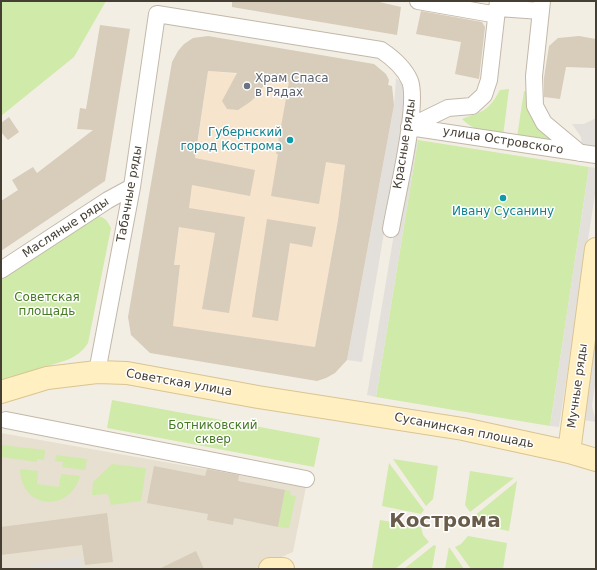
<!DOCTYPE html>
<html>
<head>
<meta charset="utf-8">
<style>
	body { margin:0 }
	#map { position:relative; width:597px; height:570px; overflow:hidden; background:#f3eee3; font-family:"DejaVu Sans",sans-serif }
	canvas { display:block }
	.frame { position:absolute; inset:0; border:2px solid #453e33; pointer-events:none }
</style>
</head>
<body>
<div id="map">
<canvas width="597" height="570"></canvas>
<div class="frame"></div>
</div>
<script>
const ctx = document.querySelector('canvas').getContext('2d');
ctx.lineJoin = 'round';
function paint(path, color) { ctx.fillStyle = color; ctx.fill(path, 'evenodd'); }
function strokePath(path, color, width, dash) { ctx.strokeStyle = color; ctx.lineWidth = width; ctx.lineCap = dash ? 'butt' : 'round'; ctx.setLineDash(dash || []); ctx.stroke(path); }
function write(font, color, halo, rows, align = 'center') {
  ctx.font = font + ' "DejaVu Sans",sans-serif'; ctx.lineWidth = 3; ctx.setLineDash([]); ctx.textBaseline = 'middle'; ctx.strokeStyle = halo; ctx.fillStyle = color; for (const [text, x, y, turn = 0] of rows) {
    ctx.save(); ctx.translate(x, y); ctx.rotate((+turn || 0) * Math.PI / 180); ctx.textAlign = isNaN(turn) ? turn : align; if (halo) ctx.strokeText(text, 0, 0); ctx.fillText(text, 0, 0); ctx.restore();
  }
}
paint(new Path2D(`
	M1,433l305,54 -13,65 -39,17h-253z`), '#e7e0d1');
paint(new Path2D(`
	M208,71l60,6 86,19 -16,124 -23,127 -142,-21 7,-61h-6l11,-75h6z`), '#f7e4cc');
paint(new Path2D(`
	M1,1h105l-32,56 -73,59z
	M509,89l-6,47c-17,-3 -29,-5 -41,-17 21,-8 26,-7 38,-29z
	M524,91l3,1 28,51 -38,-6z
	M418,140l171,27 -39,259 -174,-29z
	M95,216c9,0 12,4 16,12l-23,115c-6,9 -12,13 -21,17l-66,21v-103z
	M112,400l208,38 -6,29 -207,-39z
	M1,445l44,5 -1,10 -7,-1v3l-36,-5z
	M56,455l31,4 -2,11 -23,-3 1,-5 -8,-1z
	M393,459l45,7 -5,33 -7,7z
	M389,463l35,47 -3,4 -39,-8z
	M112,464l34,4 -5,33 -30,4 -3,-11 -16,1 1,-13z
	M20,469l18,2 -1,13 22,3 2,-13 19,2c-11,38 -59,33 -60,-7z
	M470,471l44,7 -44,34 -5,-7z
	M517,481l-8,50 -35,-7 -1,-7z
	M285,490l6,1 -1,4 6,1 -7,32 -11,-1z
	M380,520l41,7 2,8 6,7 -34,27h-23z
	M468,536l39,7 -4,26h-32l-16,-22 6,-3z
	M434,545l2,1 -4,23h-28z
	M449,547l15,22h-19z`), '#cfeaa9');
paint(new Path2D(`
	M396,78l10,8 1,12 -45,264 -15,-2 47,-255z
	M596,118v32l-14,-1 -1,-12 -9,-13h12z
	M410,138l8,2 -42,257 -9,-2z
	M589,167l7,1v20l-37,239 -9,-1z
	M596,283v94l-4,29 4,16 -19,-3z
	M81,557l1,12h-49l-1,-5z`), '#e3e0dc');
paint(new Path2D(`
	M232,1h143l26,6 -4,28 -165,-28z
	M421,11l61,11 3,5 -6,52 -24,-5 6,-32 -45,-8z
	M100,25l30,4 -25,152 -104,70v-50l17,-11 -6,-10 21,-13 4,6 56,-43 -16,-1 3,-21 6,1z
	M208,36l166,28 12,10 3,6 -1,5 4,1 2,19 -47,255 -12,13 -9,5 -9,3 -167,-28 -19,-18 -3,-18 44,-255 6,-11 6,-7 9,-6zM208,71l29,2 -15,28 5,8 11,1 12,-8 9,-8 9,-17 21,5 -13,72h2l-7,42 48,8 7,-42 19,3 -7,55 -23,127 -142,-21 7,-61h-6l5,-38 36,6 -13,76 27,4 16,-96 -56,-9 3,-23 58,11 5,-26 -60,-12z
	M579,36l17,3v29l-30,-1 -6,32 -16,-2v-19l5,-32 9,-8z
	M9,117l10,15 -11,8 -7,-8v-9z
	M267,219l49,8 -4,20 -22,-4 -12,78 -26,-4z
	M154,466l51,10 2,-7 32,6 -1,6 47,9 -7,37 -44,-9 -1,7 -26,-5 1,-6 -61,-11z
	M107,513l6,49 -28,3 -3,-20 -81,10v-28z
	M196,551l8,18h-45z`), '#d8ccbb');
const street = new Path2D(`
	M418,1l74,13 4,5
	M542,1l-8,75 1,30 9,17 36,30
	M498,8l43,3
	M409,127l187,28
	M409,127l39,-19 24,-2 12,-11 5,-15 9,-79
	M1,270l107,-70 24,-13
	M97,372l35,-185 25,-173 224,36c12,8 23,17 29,31 9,24 -14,118 -19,148
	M6,420l300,59`);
const secondary = new Path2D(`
	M1,392l46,-14 50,-6 30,1 131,24 205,32 106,23 27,8
	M569,452l27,-203
	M270,569h13`);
strokePath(street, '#c2b8a9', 18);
strokePath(secondary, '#dac492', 24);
strokePath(street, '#fff', 16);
strokePath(secondary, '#ffefc1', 22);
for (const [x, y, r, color] of [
	[247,86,4,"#6b7280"],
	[290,140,4,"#0f9aa8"],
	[503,198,4,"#0f9aa8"]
]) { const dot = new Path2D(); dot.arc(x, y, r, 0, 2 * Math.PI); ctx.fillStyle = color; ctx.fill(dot); strokePath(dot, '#fff', 1.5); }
write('12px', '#5b616d', '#fff', [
	["Храм Спаса",255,79],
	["в Рядах",255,93]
], 'left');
write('12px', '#0d838f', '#fff', [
	["Губернский",282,133],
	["город Кострома",282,147],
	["Ивану Сусанину",503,212,"center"]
], 'right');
write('12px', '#453e33', '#fff', [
	["улица Островского",503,141,9],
	["Красные ряды",405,144,-81],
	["Табачные ряды",130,194,-80],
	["Масляные ряды",66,228,-33],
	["Советская улица",179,383,10],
	["Мучные ряды",578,386,-82],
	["Сусанинская площадь",464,431,11]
]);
write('12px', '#467a23', '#fff', [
	["Советская",47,298],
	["площадь",47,312],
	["Ботниковский",213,426],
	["сквер",213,440]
]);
write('bold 20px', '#695c4a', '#fff', [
	["Кострома",445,522]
]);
</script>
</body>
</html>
